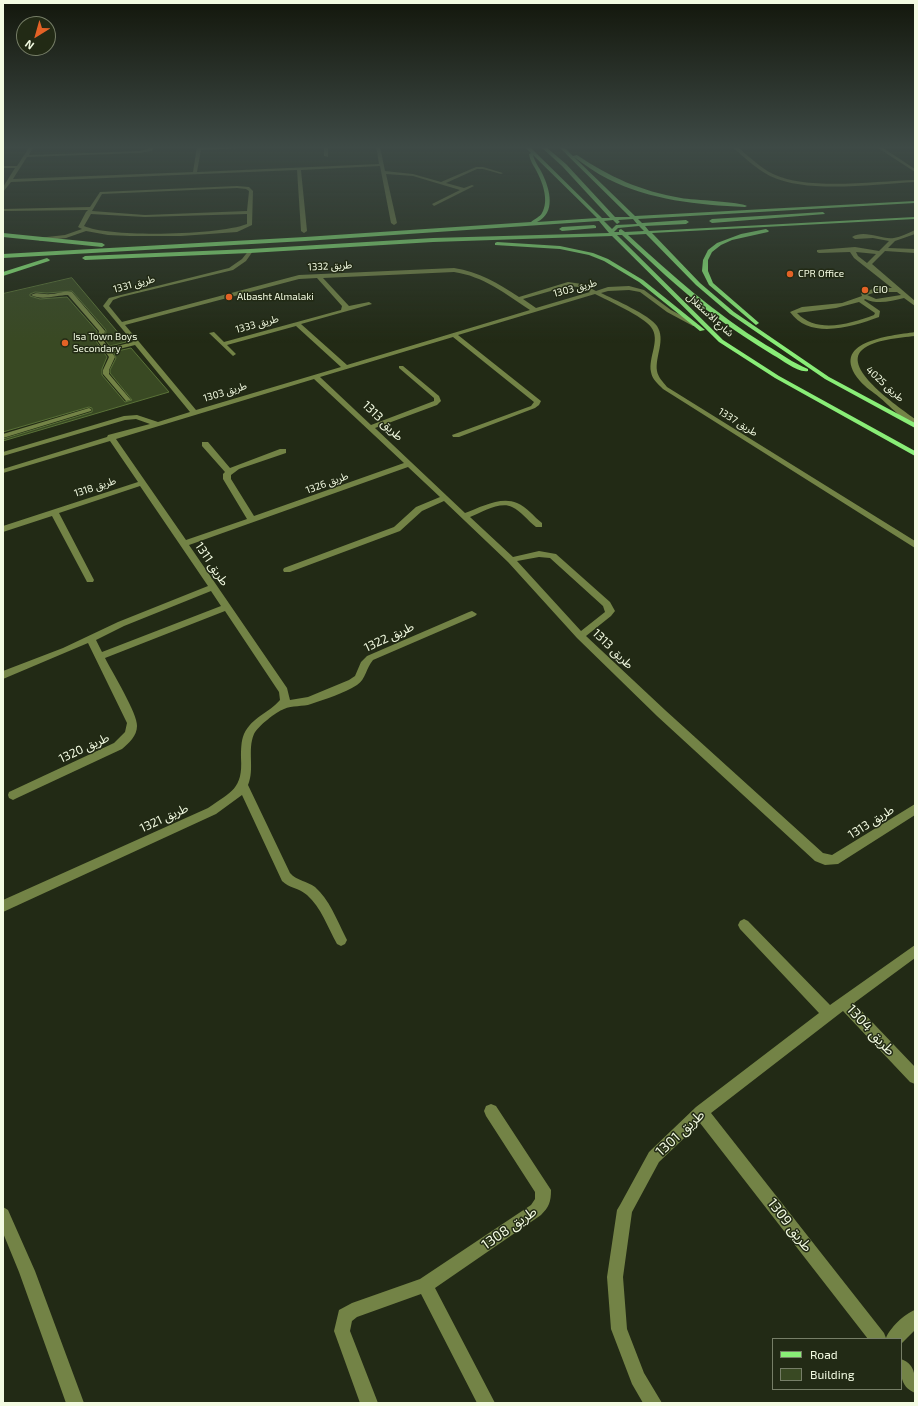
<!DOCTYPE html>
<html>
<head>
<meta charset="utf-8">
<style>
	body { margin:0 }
	#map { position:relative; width:918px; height:1406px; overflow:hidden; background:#222a15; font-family:"Exo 2",sans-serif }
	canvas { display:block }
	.frame { position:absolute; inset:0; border:4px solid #f3fbe2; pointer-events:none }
	.legend { position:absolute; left:772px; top:1338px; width:130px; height:52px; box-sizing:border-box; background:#222a15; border:1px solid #767e67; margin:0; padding:5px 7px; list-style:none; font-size:12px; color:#f3fbe2 }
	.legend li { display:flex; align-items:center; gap:8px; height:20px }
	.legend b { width:20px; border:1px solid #767e67 }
	.north { position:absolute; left:16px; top:16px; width:40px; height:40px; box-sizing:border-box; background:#222a15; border:1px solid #767e67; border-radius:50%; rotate:217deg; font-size:11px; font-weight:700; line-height:16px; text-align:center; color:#f3fbe2 }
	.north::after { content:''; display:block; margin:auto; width:14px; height:18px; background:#e36226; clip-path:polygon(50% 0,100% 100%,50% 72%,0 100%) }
</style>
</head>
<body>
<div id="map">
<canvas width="918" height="1406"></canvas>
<div class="frame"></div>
<ul class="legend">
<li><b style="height:5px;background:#89ed77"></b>Road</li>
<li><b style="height:11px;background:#394923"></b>Building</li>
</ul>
<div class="north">N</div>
</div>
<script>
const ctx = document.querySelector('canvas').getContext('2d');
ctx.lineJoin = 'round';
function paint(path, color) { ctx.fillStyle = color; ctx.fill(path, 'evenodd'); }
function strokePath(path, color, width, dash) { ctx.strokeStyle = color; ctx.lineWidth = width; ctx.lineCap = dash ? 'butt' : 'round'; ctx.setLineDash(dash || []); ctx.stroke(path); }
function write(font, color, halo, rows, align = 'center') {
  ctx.font = font + ' "Exo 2","Noto Sans Arabic",sans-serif'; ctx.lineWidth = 3; ctx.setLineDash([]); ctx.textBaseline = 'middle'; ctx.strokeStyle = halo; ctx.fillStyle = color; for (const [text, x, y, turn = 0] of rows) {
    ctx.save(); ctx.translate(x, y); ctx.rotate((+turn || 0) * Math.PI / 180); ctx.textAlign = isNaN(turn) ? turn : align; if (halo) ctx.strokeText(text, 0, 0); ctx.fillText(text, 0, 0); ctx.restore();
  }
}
const building = new Path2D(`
	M72,278l54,64 -16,4 -5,-6 1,-10 -34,-39 -25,2 -12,-1 -5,2v2l10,3 27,-2 30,34 -1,10 11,16 -5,12v6l23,27 7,-2 -22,-27v-3l6,-12 -3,-6 18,-4 38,44 -166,49v-2l89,-27v-4l-3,-1 -86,25v-138z`);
paint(building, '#394923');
strokePath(building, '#5a7238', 1);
paint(new Path2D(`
	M30,146h4l-5,9 111,-4 8,-2 2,-3h4l-2,5 -12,2 -113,4 -14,22 180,-7 4,-26h4v2l76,-2 -76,4 -4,22 182,-8 -3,-18h4l5,25 28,3 28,8 35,-15h7l20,6 -2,1 -18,-5h-6l-31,14 18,5 8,-3 2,1 -40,20 -2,-2 28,-14 -47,-14 -27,-2 11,49 -3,2 -3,-2 -11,-57 -79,4 6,61 -3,2 -3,-2 -4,-61 -286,12 -8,10v-5l12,-19h-12v-2h14z
	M324,146h4v11l-4,-1z
	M731,146h5c12,9 23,21 37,28 35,17 103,7 142,6v2c-41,2 -108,12 -145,-6 -14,-7 -27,-20 -39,-30z
	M875,146h5l35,23v3z
	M237,186l12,1 4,4 -1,34 -15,7 -56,4h-51l-22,-1 -22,-4 -20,7 -26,3 -3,-2 1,-1 27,-3 17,-6 -4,-2 8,-15 2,-2 -85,1v-2l87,-2 10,-15zM237,188l9,1 3,2 -2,20 -102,4 -53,-4 10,-17zM91,214l54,3 102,-3v10c-27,11 -137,14 -163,2z
	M915,230v4l-20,7 -7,7 27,1v4l-30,-2 -13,13 43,37v5l-11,-8c-13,3 -26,7 -39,1l-1,1 16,11 -1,6c-27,10 -69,23 -89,-5l12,-5 40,-4 20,-7 -1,-3 15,-5h16l-38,-30 -4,-6 -31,1 -2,-1v-2l38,-3 24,4 10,-10 -16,-3 -18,1 -3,-2c13,-8 29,3 42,1 7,-1 14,-5 21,-8zM856,252l20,2 -9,9 -9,-7zM876,292h21l4,3 -25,4 -9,-4zM859,302l16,11 -1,2c-24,9 -57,19 -77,-2l39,-5z
	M250,249l3,2 -7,10 -13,9 -112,27 -8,3 -4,6 13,16 177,-47 155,-7c25,4 44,15 65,29l49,-15 14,2 14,7 12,-4 21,-1 15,4 27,20 26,14v2h-4l-26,-14 -27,-20 -11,-2 -21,1 -7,2c12,6 49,22 56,33 9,14 -2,30 0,45 1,6 6,11 10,16l248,154v7l-252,-159c-5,-5 -11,-10 -12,-17 -3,-15 10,-32 0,-45 -7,-10 -44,-27 -56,-33l-137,41 83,66 -2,4 -4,3 -76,29h-6l-1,-2 79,-29 3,-4 -81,-65 -133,40 51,48 63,-24v-3l-35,-30v-2h4l36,30 2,5 -4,4 -62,23 90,85c16,-6 36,-17 52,-10 10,4 17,14 25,20v4h-6c-8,-6 -15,-16 -24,-20 -12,-6 -31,6 -42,10l43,40 26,-6 17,3 54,48 5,9 -4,5 -25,20 79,74 158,143 9,2 83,-51v11l-77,49 -13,1 -10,-4 -158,-145 -80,-78 -69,-76 -64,-61 -22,10 -22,20 -110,41h-6l-1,-2 1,-2 110,-41 22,-20 24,-10 -32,-30 -219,78 98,143 3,12 18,-3 41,-17 6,-4 6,-14 6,-6 102,-44 3,-1 5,3 -2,2 -102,44c-7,8 -7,19 -16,25 -13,8 -31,14 -46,19 -8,3 -19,1 -27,5 -8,3 -26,17 -30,25 -7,16 1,35 -6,51l42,88c7,8 17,8 25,14 14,12 22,33 30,49l2,4 -2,4 -4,2 -4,-2c-9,-16 -16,-37 -30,-49 -8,-7 -18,-7 -25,-14l-40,-86 -26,19 -213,98v-12l205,-92c23,-16 35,-19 33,-50 0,-8 0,-17 3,-24 8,-17 25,-21 36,-34l-1,-8 -54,-81 -120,47c7,14 33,56 32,68 0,10 -8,17 -15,23l-105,49 -4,2 -4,-2 -1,-3 1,-3 105,-49 11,-11 2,-9 -39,-80 -85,36v-8l60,-23 55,-26 90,-36 -68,-100 -81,27 35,67 -1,2h-6l-1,-2 -34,-64 -49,16v-6l135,-44 -28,-41 -107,32v-4l104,-32 1,-2 42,-11 -14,-5 -11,1 -122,36v-4l121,-36 13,-1 21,7 32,-10 -55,-67 -24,6 4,6 -6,13v4l22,26 -5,1 -23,-27v-4l6,-13 -12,-17 2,-9 -31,-36c-11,0 -26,6 -37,0 6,-4 12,0 19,-1 8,0 14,-4 22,-2l33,39 -2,9 6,8 24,-6 -30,-36 6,-8 120,-30 13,-9zM454,272c29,4 52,22 76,38l-183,55 -46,-41 71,-20 -3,-2 -20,4 -26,-28zM317,278l25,28 -1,4 -117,32 -10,-10 -5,1 24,23 3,-2 -9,-9 69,-19 45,41 -145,43 -71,-85 174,-46zM568,286l11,1 11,5 -54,16 -13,-9zM314,379l90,84 -150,53 -23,-37v-4l8,-6 47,-16v-4h-6l-50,19 -22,-26h-6v4l23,26 -2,2v5l24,40 -61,21 -70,-101zM539,557l11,1 53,48 2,6 -24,19 -64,-70zM211,591l10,15 -119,46 -6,-12 28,-14z
	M915,332v4c-16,2 -40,3 -53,14 -21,19 40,59 53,69v6c-11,-3 -27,-21 -36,-28 -6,-5 -14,-10 -19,-16 -33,-40 30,-45 55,-49z
	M89,408l2,1v2l-88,27v-4z
	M744,919l4,2 82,84 85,-60v13l-61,45 61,64v17l-5,-2 -67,-71 -132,102 173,220 2,5c4,-10 18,-24 29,-28v20l-14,14v-5h-33l-168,-216 -41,39 -27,50 -9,65 4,52 17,44 18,30h-19l-11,-19 -21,-55 -4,-52 10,-67 3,-5 29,-53 47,-45 123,-94 -79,-84 -2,-4 2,-4z
	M491,1104l5,2 55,84c0,12 -2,17 -10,25l-106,73 60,115h-18l-56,-109 -64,23 -5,4 -2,10 28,72h-18l-26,-72 5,-21 13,-7 68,-24 111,-74 4,-6v-7l-49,-76 -2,-5 2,-5z
	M3,1207l5,3 27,61 49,132h-18l-47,-131 -16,-39z
	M901,1359c16,6 14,19 14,34 -16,-7 -14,-20 -14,-34z`), '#738346');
paint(new Path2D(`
	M524,146h5l73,72h8l-48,-52 -22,-20h5l21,18 49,53h15l-72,-71h5l10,10 4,-1c33,22 63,36 104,43 12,2 60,4 66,8l-2,1c-47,-2 -95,-7 -137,-28 -12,-6 -23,-14 -34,-22l61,59 280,-15v2l-277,16 4,4 44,-3 3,2 -3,2 -41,2 4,5 266,-14v2l-263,14 48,50 34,29 95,65 86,46v5l-90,-49 -95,-65 -34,-29 -50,-51 -18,1c44,40 87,79 138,110 14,8 27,18 42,24v2c-11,2 -25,-11 -35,-16 -21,-13 -41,-26 -61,-41 -32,-24 -61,-52 -90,-79h-5l106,105 56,36 136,75v5l-140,-78 -56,-36 -107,-106 -179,6 -183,11 -165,7 -3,-2 3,-2 165,-7 183,-11 176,-5 -10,-12 -294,20 -302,17v-4l302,-17 226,-15c3,-3 9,-5 11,-9 7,-12 1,-29 -4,-39 -3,-7 -8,-12 -9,-20l2,-1zM533,155l59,58 5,5 -60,4c19,-9 13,-32 6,-47 -3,-7 -8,-12 -10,-20zM633,219l4,5 -21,1 -4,4 -8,-8 9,-1 4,4 3,-2 -2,-2zM639,226l5,5 -19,1 -4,-3 -2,1v2h-5l4,-4z
	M823,212l2,2 -113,9 -3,-2 3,-2z
	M594,225l2,1v2l-34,3 -3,-2 3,-2z
	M766,229l3,2 -1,1 -36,8 -11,5 -9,7 -4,8v11l5,12 45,39 1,1 -3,2 -47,-40 -7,-14 1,-11 5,-10 9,-7 24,-9z
	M3,233l99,10 3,2 -3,2 -99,-10z
	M497,242l63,4 33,7 15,6 35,21 62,50 -5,1 -61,-49 -35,-21 -15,-6 -29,-6 -65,-4v-2z
	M47,258l3,2 -1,1 -46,15v-4z`), '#89ed77');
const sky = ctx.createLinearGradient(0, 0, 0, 343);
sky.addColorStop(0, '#13170c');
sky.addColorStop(0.43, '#3e4a46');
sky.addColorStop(1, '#3e4a4600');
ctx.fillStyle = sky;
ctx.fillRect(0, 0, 918, 343);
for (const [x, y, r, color] of [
	[790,274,4,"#e36226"],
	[865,290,4,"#e36226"],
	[229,297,4,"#e36226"],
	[65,343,4,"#e36226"]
]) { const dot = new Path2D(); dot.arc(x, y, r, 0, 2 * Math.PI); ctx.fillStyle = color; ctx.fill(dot); strokePath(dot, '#222a15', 1.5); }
write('10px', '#f3fbe2', '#222a15', [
	["طريق 1332",330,266,-3],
	["طريق 1331",134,284,-15],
	["طريق 1303",575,288,-15],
	["شارع الاستقلال",710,315,42],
	["طريق 1333",257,324,-15],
	["طريق 4025",885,384,42],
	["طريق 1303",225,392,-17],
	["طريق 1337",738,422,32],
	["طريق 1326",327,483,-20],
	["طريق 1318",95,487,-18]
]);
write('10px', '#f3fbe2', '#222a15', [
	["CPR Office",798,274],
	["CIO",873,290],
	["Albasht Almalaki",237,297],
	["Isa Town Boys",73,337],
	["Secondary",73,349]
], 'left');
write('12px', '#f3fbe2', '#222a15', [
	["طريق 1313",383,421,44],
	["طريق 1311",212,564,56],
	["طريق 1322",389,637,-25],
	["طريق 1313",613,649,44],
	["طريق 1320",84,748,-25],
	["طريق 1321",164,818,-25],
	["طريق 1313",871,822,-32]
]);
write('14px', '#f3fbe2', '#222a15', [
	["طريق 1304",871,1030,47],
	["طريق 1301",680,1133,-43],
	["طريق 1309",790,1225,52],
	["طريق 1308",509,1228,-35]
]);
</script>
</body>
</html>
